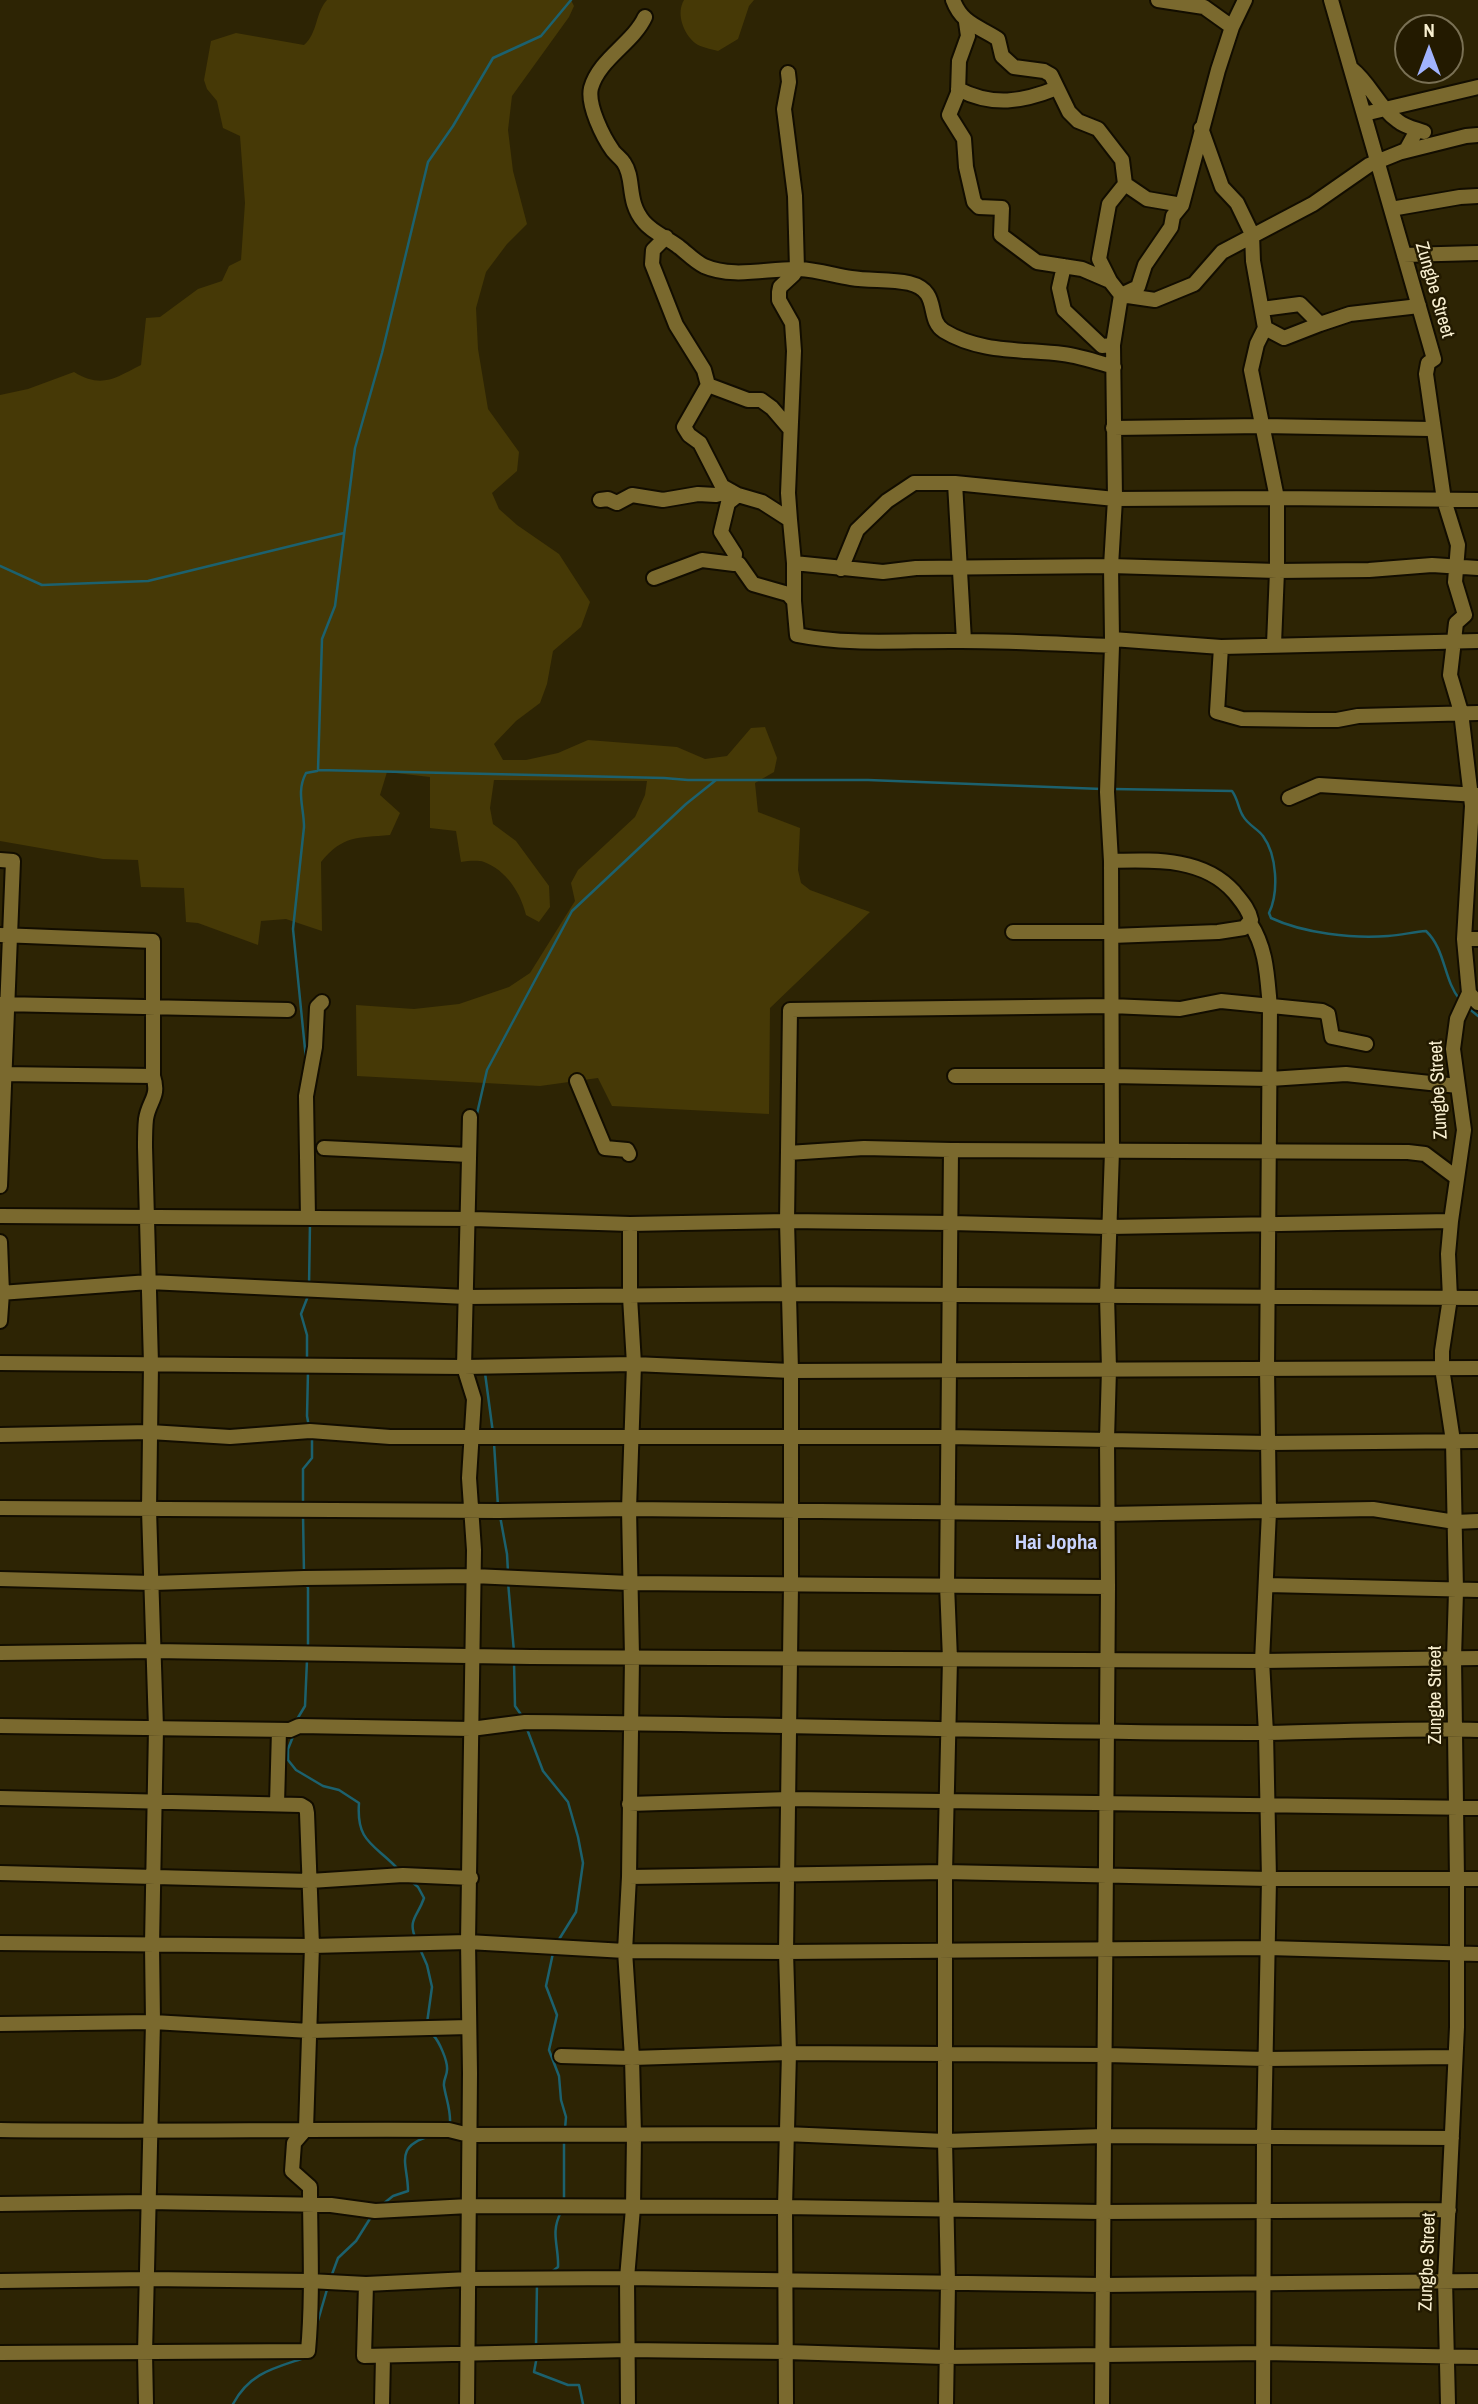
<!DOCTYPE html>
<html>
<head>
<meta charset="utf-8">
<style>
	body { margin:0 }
	#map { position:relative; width:1478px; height:2404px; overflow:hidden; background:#2d2404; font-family:"Archivo Narrow",sans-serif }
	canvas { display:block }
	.north { position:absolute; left:1394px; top:14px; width:70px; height:70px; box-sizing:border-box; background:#231a00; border:2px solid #797054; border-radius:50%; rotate:0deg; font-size:19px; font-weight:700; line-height:28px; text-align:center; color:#f9f0d1 }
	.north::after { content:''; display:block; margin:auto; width:24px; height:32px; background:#a1b3fd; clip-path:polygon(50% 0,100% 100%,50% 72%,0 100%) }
</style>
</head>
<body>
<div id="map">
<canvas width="1478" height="2404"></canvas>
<div class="north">N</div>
</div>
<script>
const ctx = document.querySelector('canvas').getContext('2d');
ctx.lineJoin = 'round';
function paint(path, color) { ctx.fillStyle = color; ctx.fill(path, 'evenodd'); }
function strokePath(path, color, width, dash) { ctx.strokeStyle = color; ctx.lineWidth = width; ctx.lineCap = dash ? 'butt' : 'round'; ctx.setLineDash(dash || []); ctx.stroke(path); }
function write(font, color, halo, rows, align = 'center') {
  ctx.font = font + ' "Archivo Narrow",sans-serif'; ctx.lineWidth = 5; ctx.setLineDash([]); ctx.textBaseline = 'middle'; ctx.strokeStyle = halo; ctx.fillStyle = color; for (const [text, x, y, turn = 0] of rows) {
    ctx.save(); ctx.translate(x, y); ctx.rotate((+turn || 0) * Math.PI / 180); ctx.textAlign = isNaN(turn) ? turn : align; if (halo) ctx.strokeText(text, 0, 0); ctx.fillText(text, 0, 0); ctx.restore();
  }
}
paint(new Path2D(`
	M327,0h244l3,6 -5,11 -57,79 -4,34 5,41 14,53 -20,20 -21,28 -10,36 2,41 10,60 31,43 -2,19 -25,22 7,16 18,16 42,29 31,48 -9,25 -28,24 -6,33 -7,19 -24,18 -22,23 9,16h23l32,-7 30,-13 89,7 28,12 22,-3 24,-28 14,-1 12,31 -3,14 -19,11 3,29 42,16 -2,42 3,13 9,7 60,22 -100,96 -1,106 -157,-8 -14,-28 -58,8 -183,-10 -1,-71 58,4 45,-5 50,-17 21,-14 45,-72 -4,-18 7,-13 57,-53 10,-22 2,-14 -153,-1 -4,28 3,16 23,17 33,45 1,21 -11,15 -13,-7c-5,-22 -20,-45 -42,-53 -6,-2 -16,-1 -23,0l-5,-31 -26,-3v-51l-43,-5 -7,23 20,18 -10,22c-33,3 -47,0 -69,27l1,69 -36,-12 -25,2 -3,24 -60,-22 -12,-1 -2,-34 -43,-1 -3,-27 -35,-1 -103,-18v-446l28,-6 46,-17c28,17 41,6 67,-7l5,-47 14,-1 38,-28 24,-8 7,-15 12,-6 4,-57 -5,-67 -17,-8 -6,-27 -10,-12 -3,-9 7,-39 25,-8 68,12c14,-12 11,-32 23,-45z
	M684,0h70l-5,6 -11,33 -20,12c-7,-2 -18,-4 -23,-8 -12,-10 -19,-30 -11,-43z`), '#463906');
strokePath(new Path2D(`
	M571,0l-30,36 -48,22 -40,68 -25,36 -46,191 -27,95 -20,158 -13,33 -4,131 346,8 24,2h180l234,9
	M0,566l42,19 106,-4 196,-48
	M1113,789l119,2c6,8 6,17 11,25 5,9 15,13 20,20 14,19 16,56 6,77l2,5c32,15 82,21 117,18 13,-1 26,-4 38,-5 20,19 17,48 34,69
	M1467,1007l11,9
	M306,1059l-13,-130 11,-102c0,-20 -8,-35 2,-54l11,-2
	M476,1118l11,-48 85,-159 114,-107 30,-24
	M309,1286l1,-63
	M307,1361v-26l-6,-21 7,-18
	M308,1371l-1,45 2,11
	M485,1373l8,60
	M494,1443l4,63
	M303,1504v-35l9,-11v-21
	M303,1514l1,60
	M500,1516l7,38 1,18
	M508,1582l6,70
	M306,1583l2,5v62
	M514,1662l1,44 7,10
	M296,1721l9,-15 2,-46
	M527,1729l16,42 25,31 10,35 5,26 -7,49 -18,29
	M294,1734l-6,15v11l8,10 27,16 16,4 20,13c-3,40 16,41 40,67
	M412,1882l6,5 6,11c-6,18 -17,22 -8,41
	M420,1949l7,16 5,22 -5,36
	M553,1953l-7,33 11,29 -8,35 10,26 2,24 5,17 -1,12
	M433,2035c6,6 15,26 14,35 0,6 -4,10 -3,16 2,13 7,24 6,38
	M564,2139v63
	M383,2204l10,-8 15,-5c0,-27 -15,-44 22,-55
	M550,2273l8,-6c1,-21 -8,-34 3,-55
	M331,2277l7,-19 18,-17 15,-24
	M317,2324l11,-38
	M536,2346l1,-63
	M537,2356l-3,16 34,13h11l4,19
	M233,2404c17,-32 42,-36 74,-47`), '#1c616e', 2.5);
const minor = new Path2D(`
	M953,0c9,24 25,26 45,39l4,17 12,11 30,4 7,4 18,37 9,9 20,8 24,31 3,24 22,15 35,6
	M1158,0l46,7 28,20
	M1331,0l103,359 -6,4 -2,11 18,126 14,45 -3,37 10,33 -9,8 -6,52 11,37 11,94 -8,133 5,54 9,10
	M645,17c-12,26 -46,42 -54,71 -4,17 12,49 22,63 4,5 8,7 11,12 11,16 2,38 20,59 9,11 24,16 35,25 8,6 15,14 25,19 30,13 64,2 95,3 18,1 34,6 52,9 19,3 39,1 58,5 33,8 16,36 35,48 36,22 79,18 119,23 17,2 34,8 51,13
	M966,22l2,14 -9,25 -1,32 -9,22 15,24 2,28 8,35 5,5 23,1 -1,27 36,27 45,7 28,12 11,14 34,5 39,-16 28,-32 91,-48 56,-39 37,-15 11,-20
	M1352,69c18,14 27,39 46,52 7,6 18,8 26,11
	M788,73l1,9 -5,27 11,87 2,73 -3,5 -14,13 -1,5v8l13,23 2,28 -6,142 2,27
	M958,89c35,18 64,13 99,-1
	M1364,114l114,-27
	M1201,128l21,59 15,16 15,31 1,27 12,67 -8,16 -6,26 26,128 201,2
	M1402,152l64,-16 12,-1
	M1391,209l69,-12 18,-1
	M666,237l-13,13 -1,14 24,61 28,45 4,15 -24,42 5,8 11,8 22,43 16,9 24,7 28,18 4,43 89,9 33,-4 195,-2 166,5 -3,73
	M1404,255l74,-2
	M1064,266l-5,22 5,22 38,36 11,-1
	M1110,281l-11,-22 10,-55 16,-20
	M1262,309l38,-5 20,20 30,-10 69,-8
	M1265,328l19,10 36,-14
	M708,385l40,15h13l11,8 18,21
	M1113,428l150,-2 167,3
	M955,483l9,158
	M738,495l-10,8 -7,29 14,22 -1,10h5l14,20 35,10 6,7 3,34c55,11 110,5 165,6 50,0 100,3 150,5v-7l109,8 -4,65 25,7 67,1h28l21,-4 120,-3
	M600,500l8,-1 9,4 15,-8 31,5 35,-6 18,1 15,-4
	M841,569l16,-39 30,-29 27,-18h41l160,16 162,-1v73l92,-1 63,-5 46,3
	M654,578l48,-18 32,4
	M794,601v-38
	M1112,639l-1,-73 4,-67 -2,-154 8,-50 17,-8 7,-22 26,-38 2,-11 9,-11 36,-135 14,-43 13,-27
	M1221,647l257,-6
	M1289,798l30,-13 158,10
	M0,860l13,1 -13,325
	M1111,861c43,-1 92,-4 123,31 7,9 15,17 17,28l-7,8 -26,4 -107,4
	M1250,923c17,26 17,54 20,84l-3,361 2,144 -7,149 4,72 3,146 -5,258 -1,267
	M1013,932h98
	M0,935l153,6v135c7,21 -4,24 -7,43 -1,9 -1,19 -1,28l6,217 -2,146 7,218 -4,217 1,77 -8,331 1,51
	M1464,939h14
	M0,1004l288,6
	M0,1074l153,2
	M955,1076h156l159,3 76,-5 112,12
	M577,1081l28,67 22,2 2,4
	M324,1148l145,7
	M788,1153l76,-5 87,2 457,2 17,2 32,24
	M0,1216l473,3 157,5 157,-3 164,2 158,4 342,-6
	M308,1218l-2,-122 9,-49 2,-40 5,-5
	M0,1242l2,51 -2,28
	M0,1293l149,-11 317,15 323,-3 689,4
	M0,1363l464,4 170,-3 157,7 687,-3
	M0,1435l150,-3 80,5 80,-6 80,6h559l320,6 209,-2
	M0,1508l499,3 130,-2 478,5 266,-5 82,13 23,-1
	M0,1579l153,4 151,-5 169,-2 156,7 479,4
	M1267,1585l211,5
	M0,1653l154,-2 377,6 731,4 216,-3
	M0,1726l290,4 9,-4 172,3 54,-7c247,2 494,11 741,11 71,-1 141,-5 212,-3
	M0,1798l301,7 5,3 1,5 5,133 -6,183 -12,14 -2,28 18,16c0,55 3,110 -2,164l-308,2
	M277,1804l2,-74
	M629,1804l160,-5 689,9
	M0,1873l310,8 93,-6 68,3
	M629,1877l316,-5 324,7h209
	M0,1943l312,3 156,-4 157,9 161,1 482,-4 210,6
	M0,2024l153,-2 157,9 159,-4
	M561,2056l71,2 157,-5 317,2 160,4 189,-2
	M0,2130c150,2 299,-1 449,0l20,5 317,-1 159,7 159,-5 348,2
	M0,2204l147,-2 184,3 44,6 94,-5 316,1 317,5 347,-2
	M0,2281l148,-2 161,2 57,3 103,-5 158,-1 476,7 375,-4
	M366,2284l-2,72 264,-6 158,2 159,5 318,-4 215,4
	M382,2404l1,-48
	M467,2404l3,-331 -2,-131 6,-392 -5,-72 5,-79 -10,-32 6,-250
	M628,2404l-1,-126 6,-70 1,-73 -2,-77 -7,-107 4,-74 3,-220 -3,-148 5,-145 -4,-67v-73
	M786,2404l-1,-197 4,-154 -3,-101 5,-367v-214l-4,-150 3,-211 321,-4 69,3 41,-8 101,10 6,3 4,23 34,7
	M946,2404l2,-121 -3,-142v-269l5,-213 -3,-74 4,-435
	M1102,2404l6,-817 -1,-148 2,-70 -2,-73 5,-145 -1,-290 -4,-69 5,-146
	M1448,2404l-3,-124 12,-253v-148l-3,-221 2,-67 -3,-150 -11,-73v-17l8,-53 -2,-44 3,-33 13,-91 -11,-81 4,-30 12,-26`);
strokePath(minor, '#120d00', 18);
strokePath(minor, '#7a692e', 14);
write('19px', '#f9f0d1', '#231a00', [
	["Zungbe Street",1434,290,74],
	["Zungbe Street",1439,1090,-93],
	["Zungbe Street",1436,1695,-90],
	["Zungbe Street",1428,2262,-88]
]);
write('bold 21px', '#c9d4fe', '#231a00', [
	["Hai Jopha",1056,1543]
]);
</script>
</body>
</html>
